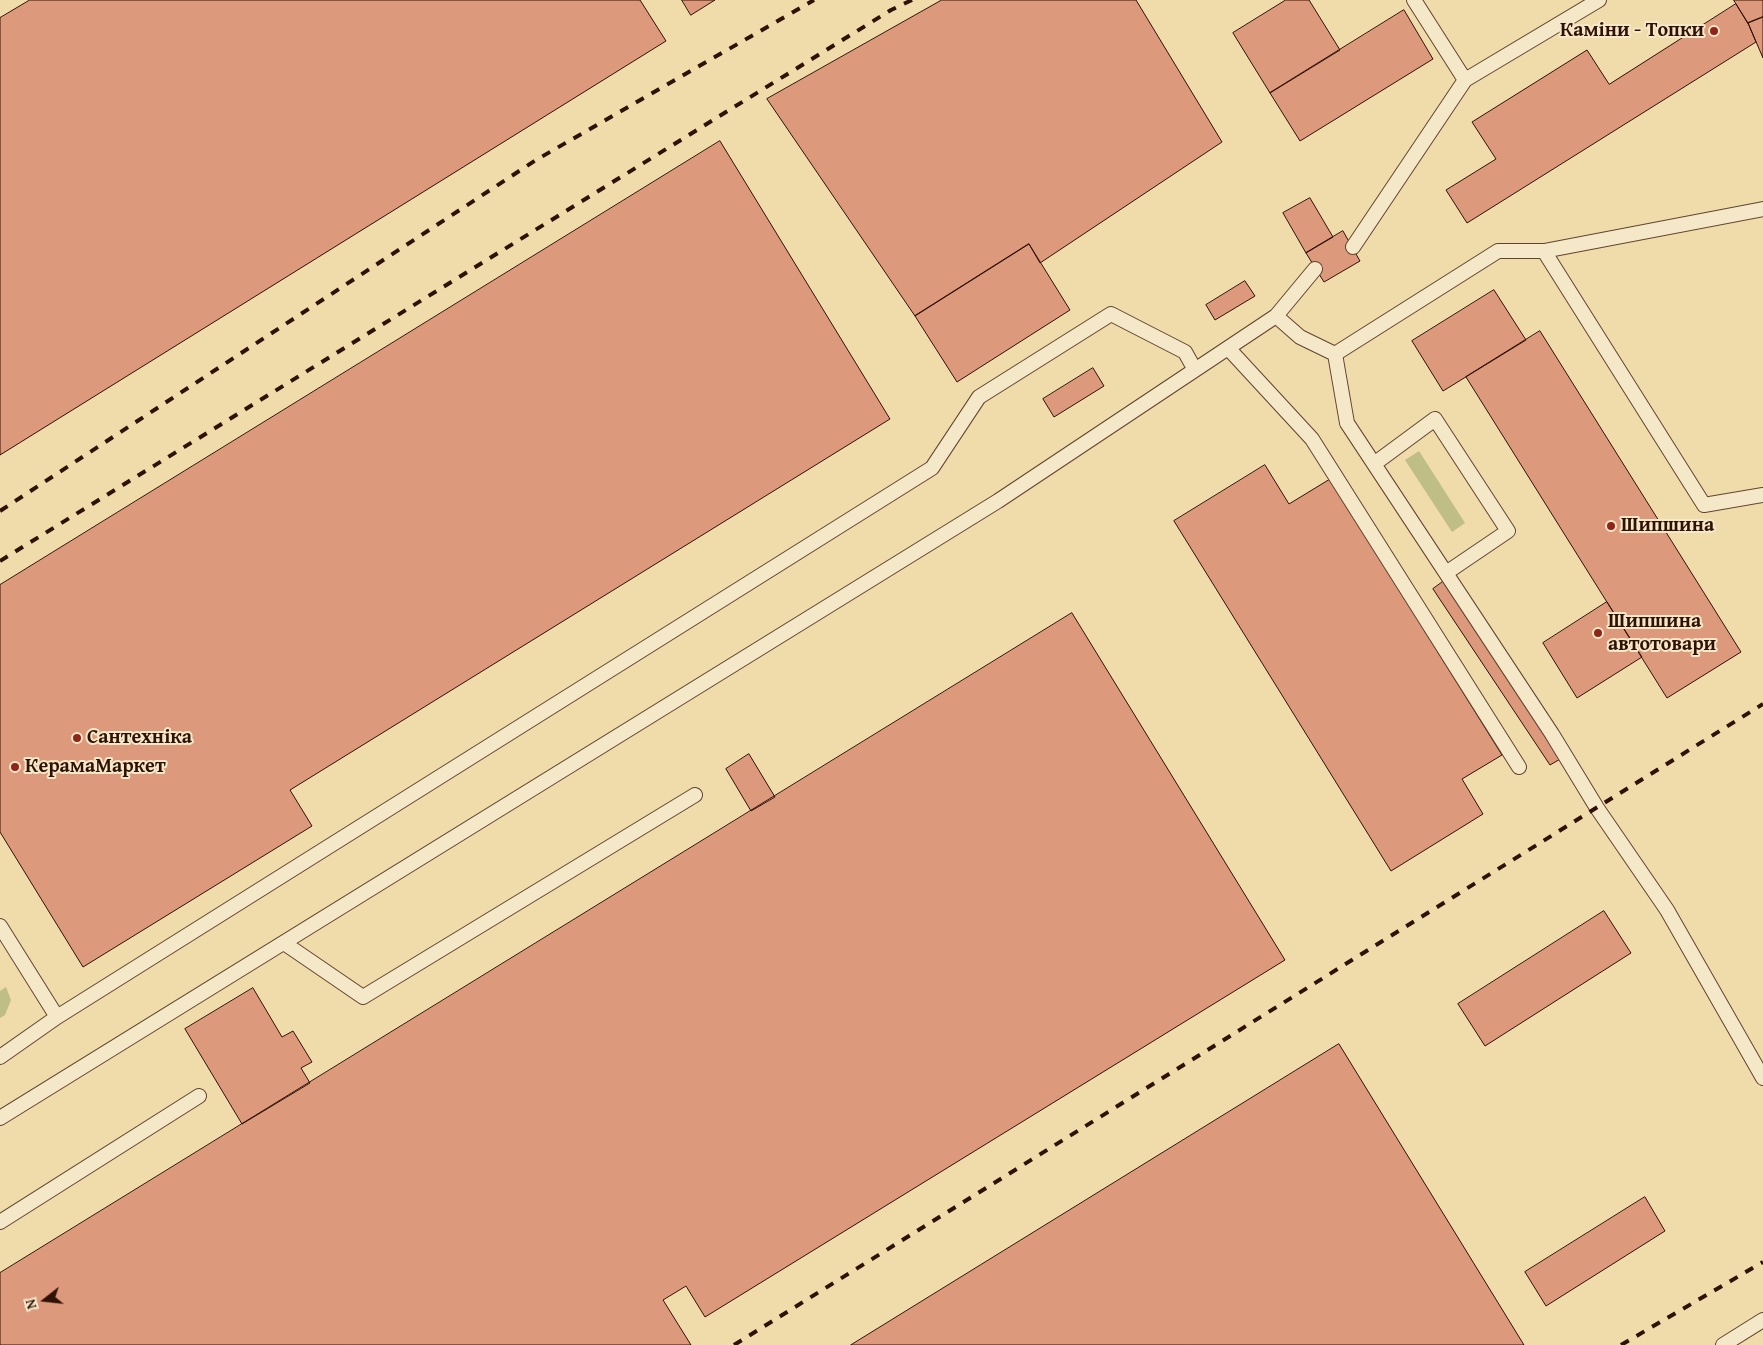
<!DOCTYPE html>
<html>
<head>
<meta charset="utf-8">
<style>
	body { margin:0 }
	#map { position:relative; width:1763px; height:1345px; overflow:hidden; background:#f0dbab; font-family:"Gentium Book Plus",serif }
	canvas { display:block }
	.north { position:absolute; left:20px; top:1275px; width:50px; height:50px; -webkit-text-stroke:4px #f5e8c8; paint-order:stroke; rotate:254deg; font-size:14px; font-weight:700; line-height:20px; text-align:center; color:#301106 }
	.north::after { content:''; display:block; margin:auto; width:18px; height:22px; background:#301106; clip-path:polygon(50% 0,100% 100%,50% 72%,0 100%) }
</style>
</head>
<body>
<div id="map">
<canvas width="1763" height="1345"></canvas>
<div class="north">N</div>
</div>
<script>
const ctx = document.querySelector('canvas').getContext('2d');
ctx.lineJoin = 'round';
function paint(path, color) { ctx.fillStyle = color; ctx.fill(path, 'evenodd'); }
function strokePath(path, color, width, dash) { ctx.strokeStyle = color; ctx.lineWidth = width; ctx.lineCap = dash ? 'butt' : 'round'; ctx.setLineDash(dash || []); ctx.stroke(path); }
function write(font, color, halo, rows, align = 'center') {
  ctx.font = font + ' "Gentium Book Plus",serif'; ctx.lineWidth = 4; ctx.setLineDash([]); ctx.textBaseline = 'middle'; ctx.strokeStyle = halo; ctx.fillStyle = color; for (const [text, x, y, turn = 0] of rows) {
    ctx.save(); ctx.translate(x, y); ctx.rotate((+turn || 0) * Math.PI / 180); ctx.textAlign = isNaN(turn) ? turn : align; if (halo) ctx.strokeText(text, 0, 0); ctx.fillText(text, 0, 0); ctx.restore();
  }
}
paint(new Path2D(`
	M1419,451l46,72 -13,9 -47,-72z
	M6,987l5,13 -6,15 -5,3v-27z`), '#bebe86');
const building = new Path2D(`
	M30,0h610l26,41 -666,414v-437z
	M682,0h33l-24,15z
	M942,0h194l86,142 -182,121 -11,-19 -114,72 -148,-217z
	M1286,0h23l31,50 -70,43 -37,-60z
	M1734,0h29v17l-15,6z
	M1736,4l12,19 8,19 -289,181 -21,-33 50,-31 -24,-37 115,-72 22,34z
	M1404,10l29,49 -133,82 -30,-48z
	M1763,17v41l-15,-35z
	M720,141l170,278 -600,371 22,36 -229,141 -83,-135v-247z
	M1310,198l23,39 -27,16 -23,-40z
	M1343,231l17,30 -36,21 -18,-29z
	M1029,244l41,66 -113,72 -42,-66z
	M1245,281l10,15 -40,24 -9,-15z
	M1494,290l32,50 -83,51 -31,-50z
	M1540,331l201,321 -74,46 -201,-321z
	M1093,368l11,18 -50,31 -11,-18z
	M1265,465l24,39 41,-25 172,276 -40,24 21,35 -92,57 -217,-350z
	M1444,581l118,177 -12,7 -117,-176z
	M1607,602l35,55 -65,41 -34,-55z
	M1072,613l213,347 -580,357 -19,-31 -23,14 28,45h-691v-72z
	M749,754l26,43 -24,14 -25,-42z
	M1604,911l27,42 -146,93 -27,-42z
	M253,988l29,49 11,-6 19,31 -11,6 9,15 -68,41 -57,-95z
	M1339,1044l185,301h-673z
	M1645,1197l20,34 -119,75 -21,-34z`);
paint(building, '#dd997b');
strokePath(building, '#301106', 1);
const lane = new Path2D(`
	M1414,0l51,80
	M1353,247l112,-167 134,-80
	M1544,251l160,254 59,-10
	M1276,316l24,21 35,17
	M1228,348l84,91 207,328
	M1335,354l12,69 205,311 45,74 70,102 96,168
	M1335,354l163,-103h46l219,-42
	M1374,464l61,-45 73,112 -62,42
	M0,926l57,91
	M284,943l79,54 332,-202
	M0,1057l57,-40 875,-549 47,-71 132,-83 74,38 10,18
	M0,1118l998,-617 278,-185 39,-47
	M0,1222l199,-126
	M1723,1345l40,-25`);
strokePath(lane, '#60442f', 16);
strokePath(lane, '#f5e8c8', 14);
strokePath(new Path2D(`
	M0,511l536,-351 278,-160
	M0,561l891,-551 21,-10
	M734,1345l1029,-641
	M1621,1345l142,-83`), '#301106', 4, [9, 9]);
for (const [x, y, r, color] of [
	[1714,31,5,"#8f2418"],
	[1611,526,5,"#8f2418"],
	[1598,633,5,"#8f2418"],
	[77,738,5,"#8f2418"],
	[15,767,5,"#8f2418"]
]) { const dot = new Path2D(); dot.arc(x, y, r, 0, 2 * Math.PI); ctx.fillStyle = color; ctx.fill(dot); strokePath(dot, '#f5e8c8', 2); }
write('bold 20px', '#301106', '#f5e8c8', [
	["Каміни - Топки",1704,31,"right"],
	["Шипшина",1621,526],
	["Шипшина",1608,622],
	["автотовари",1608,645],
	["Сантехніка",87,738],
	["КерамаМаркет",25,767]
], 'left');
</script>
</body>
</html>
